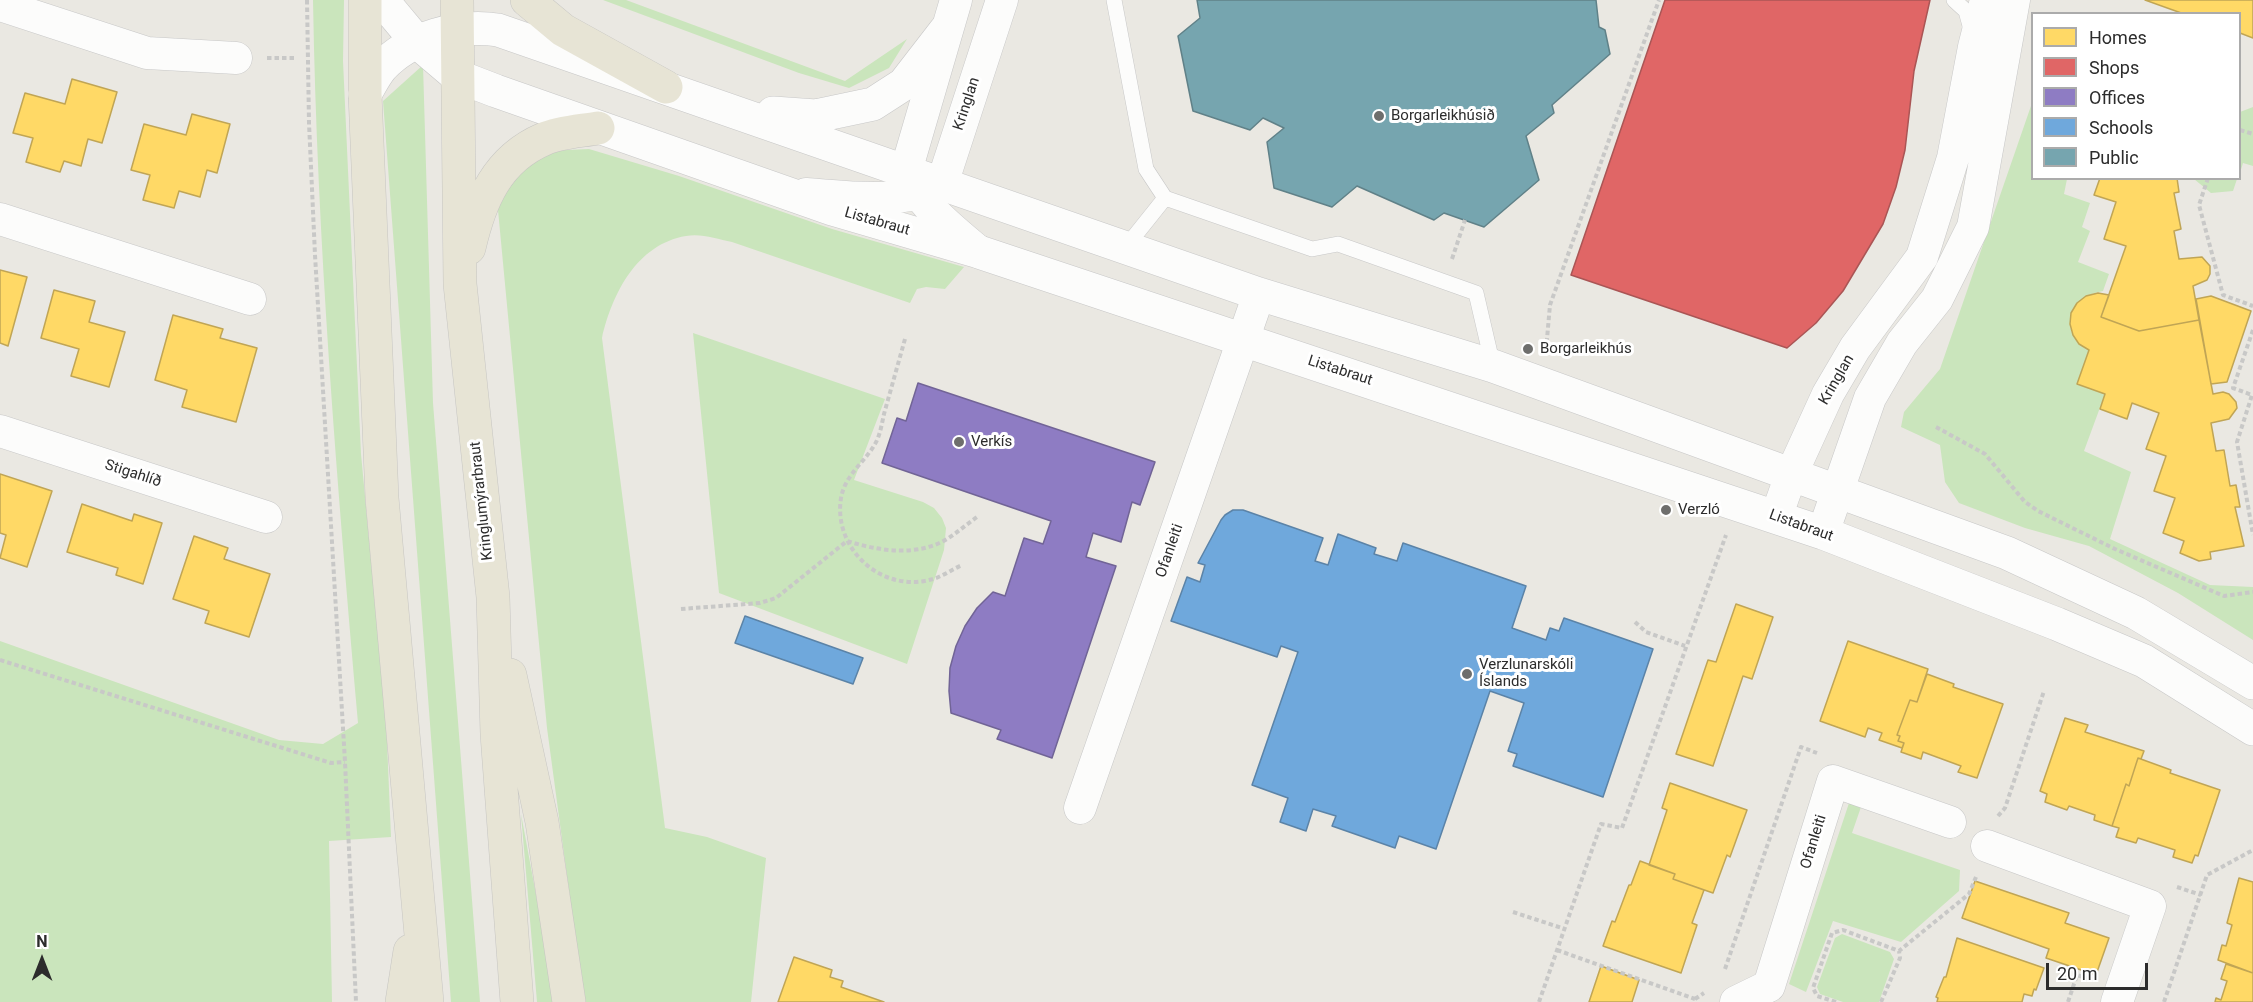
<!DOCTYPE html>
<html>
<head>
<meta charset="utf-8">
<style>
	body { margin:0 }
	#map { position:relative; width:2253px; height:1002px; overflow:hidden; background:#eae8e2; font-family:Roboto,sans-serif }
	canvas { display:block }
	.legend { position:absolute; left:2031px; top:12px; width:210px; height:168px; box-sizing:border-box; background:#fff; border:2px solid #ababab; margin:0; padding:8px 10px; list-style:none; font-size:18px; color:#2c2c2c }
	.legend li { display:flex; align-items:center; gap:12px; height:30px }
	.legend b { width:30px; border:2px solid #ababab }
	.north { position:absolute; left:12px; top:930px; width:60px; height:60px; -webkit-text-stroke:4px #fff; paint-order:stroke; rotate:0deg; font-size:16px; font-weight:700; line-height:24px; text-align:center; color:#2c2c2c }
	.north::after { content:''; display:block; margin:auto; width:21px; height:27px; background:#2c2c2c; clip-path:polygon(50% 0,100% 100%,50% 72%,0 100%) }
	.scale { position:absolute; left:2046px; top:963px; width:102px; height:27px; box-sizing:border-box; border:3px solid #2c2c2c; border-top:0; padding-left:8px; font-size:18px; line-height:21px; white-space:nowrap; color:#2c2c2c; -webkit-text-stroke:4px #fff; paint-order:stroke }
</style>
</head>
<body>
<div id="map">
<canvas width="2253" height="1002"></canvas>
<ul class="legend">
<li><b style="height:16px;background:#ffd966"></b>Homes</li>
<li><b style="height:16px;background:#e06666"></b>Shops</li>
<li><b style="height:16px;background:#8e7cc3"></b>Offices</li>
<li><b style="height:16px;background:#6fa8dc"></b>Schools</li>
<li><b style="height:16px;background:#76a5af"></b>Public</li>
</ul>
<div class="north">N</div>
<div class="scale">20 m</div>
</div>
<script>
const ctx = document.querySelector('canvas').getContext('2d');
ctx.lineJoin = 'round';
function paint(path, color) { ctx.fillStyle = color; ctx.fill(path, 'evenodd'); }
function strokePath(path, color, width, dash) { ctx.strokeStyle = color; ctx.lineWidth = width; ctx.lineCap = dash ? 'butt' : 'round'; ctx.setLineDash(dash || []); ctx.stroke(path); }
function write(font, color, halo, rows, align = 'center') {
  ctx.font = font + ' Roboto,sans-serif'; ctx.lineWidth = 6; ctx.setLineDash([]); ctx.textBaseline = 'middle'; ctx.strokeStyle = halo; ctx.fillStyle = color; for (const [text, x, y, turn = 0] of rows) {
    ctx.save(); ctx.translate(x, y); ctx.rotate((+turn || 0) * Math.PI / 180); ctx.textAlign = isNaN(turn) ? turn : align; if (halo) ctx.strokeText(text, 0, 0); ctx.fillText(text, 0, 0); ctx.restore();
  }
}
paint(new Path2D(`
	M313,0h31l-1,61 18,393 25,264 5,119 -62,4 3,161h-332v-361l279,99 44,4 35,-21c-21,-241 -41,-481 -45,-723z
	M603,0h23l219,81 62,-42 -18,29 -40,20 -50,-15z
	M423,65l10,338 47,599h-29l-68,-901z
	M2032,103v75l35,1 -3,15 26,9 -8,24 8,4 -12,31 31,12 -6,17c-5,1 -13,3 -17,6 -23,17 -20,40 3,53l-12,34 28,10 -21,57 47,21 -21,67 100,46 43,2v53l-75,-47 -89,-47 -64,-18 -66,-25 -14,-21 -5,-37 -39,-18 3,-15 36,-43z
	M2253,107v59l-10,-3 -3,10v-61z
	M589,149l90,27 153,53 132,38 -19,22 -19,-2 -9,2 -7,14 -178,-61c-15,-3 -31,-9 -46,-6 -49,8 -74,58 -84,102l63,490 42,9 59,21 -15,144h-167l-37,-274 -49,-518 8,-27 39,-32z
	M2194,179h43l-4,12 -22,2z
	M693,333l192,66 -31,81 69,22 11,6 8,10 4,10 -2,22 -37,114 -188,-71z
	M1849,803l12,4 -9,26 108,37 -1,21 -58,51 -68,-21 -27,71 -17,-8z
	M521,814l35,188h-19z
	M1842,934l48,18 4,7 -15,43h-36l-23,-8 -3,-7 18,-49z`), '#cae5bc');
const homes = new Path2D(`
	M2145,0h108v38l-13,-5v-19h-56z
	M72,79l45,13 -15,51 -14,-4 -7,27 -17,-5 -4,11 -34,-10 7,-24 -20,-5 12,-40 40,11z
	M192,114l38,10 -13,49 -10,-3 -7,27 -21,-6 -5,17 -31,-8 7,-25 -19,-5 13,-46 42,11z
	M2100,178h77l2,14 -5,1 7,36 -7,2 5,28 23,-2 8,9v8l-3,6 -14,6 6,34 -60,11 -38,-14 25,-71 -22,-7 12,-37 -22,-7z
	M0,270l27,7 -19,69 -8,-3z
	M54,290l41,11 -6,21 36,10 -16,55 -38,-11 8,-27 -38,-11z
	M2098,293l11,2 -8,22 38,14 60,-11 14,74 10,-2 6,2 7,8 1,6 -8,11 -18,4 5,28 8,-1 6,36 6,-1 4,22h-5l9,39 -34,6 1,7 -12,2 -19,-8 4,-12 -21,-8 12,-35 -21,-7 12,-35 -20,-7 13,-36 -27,-10 -5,16 -27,-10 5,-15 -28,-10 12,-34 -10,-6 -6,-9 -3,-11 1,-11 6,-10 9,-7z
	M2211,296l40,15 -24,71 -16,2 -15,-85z
	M173,315l50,14 -3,9 37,10 -21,74 -54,-15 5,-17 -32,-10z
	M0,474l52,17 -25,76 -27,-9 6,-23 -6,-2z
	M82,504l50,17 2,-7 28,9 -19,61 -27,-9 2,-7 -51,-16z
	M194,536l34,12 -4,11 46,15 -21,63 -44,-14 4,-12 -36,-12z
	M1736,604l37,13 -21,62 -9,-3 -30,90 -37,-12 32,-94 8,2z
	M1848,641l80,28 -11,33 -7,-2 -13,35 3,1 -2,5 6,2 -2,5 -23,-8 3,-7 -14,-5 -3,9 -45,-16z
	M1927,674l27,10 -1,3 50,17 -26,74 -19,-6 3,-6 -38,-14 -2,7 -20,-7 3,-9 -6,-2 2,-5 -3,-1 13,-35 7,2z
	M2065,718l23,7 -3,7 59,19 -3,8 -3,-1 -9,28 -3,-2 -14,42 -18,-6 1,-5 -26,-9 -2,4 -22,-8 2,-8 -7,-3z
	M2138,758l33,12 -1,3 50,17 -22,66 -3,-1 -3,8 -19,-6 2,-7 -37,-12 -2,5 -20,-6 3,-9 -7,-2 14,-42 3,2z
	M1670,783l77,27 -17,47 -3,-2 -14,38 -40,-14 2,-5 -26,-9 18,-55 -5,-2z
	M1640,861l35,13 -2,5 31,11 -12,33 5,2 -16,48 -78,-27 9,-25 3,1 14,-37h2z
	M2239,878l14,4v91l-35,-13 4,-15 4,1 6,-21 -5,-2z
	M1975,881l94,32 -4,10 44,15 -13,37 -50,-17 3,-9 -87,-31z
	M1957,938l87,30 -8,22 -2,-1 -2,7 -8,-2 -2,8h-85l1,-4 -2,-1 8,-20h2z
	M794,957l38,13 -2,7 13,4 -2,6 43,15h-106z
	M2226,964l27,9v29h-38l1,-4 5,2 6,-19 -6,-2z
	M1601,966l38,14 -7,22h-43z`);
paint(homes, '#ffd966');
strokePath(homes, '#c0a555', 1.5);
const shops = new Path2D(`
	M1665,0h265l-16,71 -9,79 -9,37 -13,37 -40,67 -27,32 -29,25 -216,-73z`);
paint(shops, '#e06666');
strokePath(shops, '#a55', 1.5);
const offices = new Path2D(`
	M918,383l237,79 -15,43 -8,-3 -11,40 -28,-9 -7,24 30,9 -64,192 -55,-19 4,-9 -50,-17 -2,-22 1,-23 6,-22 9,-20 12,-18 16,-16 12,4 19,-58 19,6 8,-23 -169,-58 15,-45 9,3z`);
paint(offices, '#8e7cc3');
strokePath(offices, '#716496', 1.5);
const schools = new Path2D(`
	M1233,510h10l80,28 -8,23 13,4 10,-31 38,14 -2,6 23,7 6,-18 123,43 -14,42 34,12 4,-12 9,3 5,-13 89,31 -50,148 -90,-31 4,-12 -9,-3 16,-48 -34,-12 -54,158 -37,-13 -4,12 -63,-22 4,-10 -23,-7 -7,22 -26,-9 8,-24 -36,-13 46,-133 -17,-6 -4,11 -106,-36 16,-44 13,5 5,-17 -7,-2 23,-43 4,-5z
	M745,616l118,42 -10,26 -118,-41z`);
paint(schools, '#6fa8dc');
strokePath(schools, '#5b83a7', 1.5);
const public = new Path2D(`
	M1197,0h399l3,27 6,3 5,24 -58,51 2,8 -28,23 13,44 -55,47 -40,-14 -10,7 -77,-34 -25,21 -58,-19 -7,-46 17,-14 -21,-10 -13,12 -57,-19 -15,-75 22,-18z`);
paint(public, '#76a5af');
strokePath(public, '#608188', 1.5);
const service = new Path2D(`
	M1114,0l32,169 19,29
	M1954,0l12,11 6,22
	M1125,248l40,-50 147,51 26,-5 138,49 17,73`);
const minor = new Path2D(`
	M956,0l-50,171c15,35 45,57 73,81
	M0,5l147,48 89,5
	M806,194c44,3 96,11 136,-10l60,-184
	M0,219l250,80
	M0,431l266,86
	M1776,517l15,-42 37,-81 27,-46 67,-91 31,-99 21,-111 12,-47
	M1823,533l47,-135 32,-55 35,-44 36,-72 41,-227
	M1080,808l179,-514
	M1987,846l163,60 -33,96
	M1736,1002l33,-16 64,-205 117,41`);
const tertiary = new Path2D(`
	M382,0l35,42 40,34 39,15 336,118 147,43 844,281 234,91 87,37 109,68
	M365,94c5,-8 10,-19 17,-27 28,-30 76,-43 116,-37l761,264 234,72 514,187 129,60 117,70
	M773,113l43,3 57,-12 31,-20 41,-53`);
const primary = new Path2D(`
	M365,0v94l17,404 45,504
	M457,0l3,284 33,313 4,137 20,268
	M527,0l36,30 103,57
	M469,248c11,-48 28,-89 75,-109 16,-7 37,-8 54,-11
	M510,675l32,147 27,180
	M402,1002l8,-51`);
strokePath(service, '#c7c7c7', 16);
strokePath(minor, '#c7c7c7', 33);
strokePath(tertiary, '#c7c7c7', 34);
strokePath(primary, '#c6c5c2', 34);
strokePath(new Path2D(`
	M307,0l2,123 6,132 30,507 11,240
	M267,58h29
	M2240,130l13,4
	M2208,178l-9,27 24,90 30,11
	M1452,259l13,-39
	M2253,330l-20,58 19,7 -15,47 16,93
	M905,339c-7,25 -14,50 -21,75 -2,9 -4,22 -9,30 -11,19 -30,31 -34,54 -8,49 38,94 88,82 11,-2 22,-10 33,-15
	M1546,350l4,-45 109,-305
	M1936,427l49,27 40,48 13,9 77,38 109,47 29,-4
	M681,609l79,-6 16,-5 71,-57c32,10 70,16 100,-2 11,-7 20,-15 30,-22
	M1635,622l11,10 39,14
	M0,660l331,103 14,-1
	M1998,816l7,-8 39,-117
	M2177,887l24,8
	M1513,912l52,17
	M1557,950l138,49 1,3
	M1725,969l76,-222 16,6
	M1695,999l9,-6
	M1539,1002l62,-178 21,4 104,-293
	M1836,1002l-19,-6 -4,-8 19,-55 11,-3 56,21 70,-57 7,-17
	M1881,1002l19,-44 -1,-7
	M2068,1002l9,-27 12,4
	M2164,1002l43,-127 46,-25`), '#c8c8c7', 4, [4.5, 3]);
strokePath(service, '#fcfcfb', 15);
strokePath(minor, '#fcfcfb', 32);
strokePath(tertiary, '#fcfcfb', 33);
strokePath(primary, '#e7e4d5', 33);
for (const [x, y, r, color] of [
	[1379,116,6,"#6e6e6c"],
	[1528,349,6,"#6e6e6c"],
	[959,442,6,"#6e6e6c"],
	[1666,510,6,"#6e6e6c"],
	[1467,674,6,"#6e6e6c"]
]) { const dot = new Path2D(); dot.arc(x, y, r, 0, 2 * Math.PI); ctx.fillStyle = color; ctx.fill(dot); strokePath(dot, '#fff', 2); }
write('15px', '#2c2c2c', '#fff', [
	["Kringlan",967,104,-72],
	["Listabraut",877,222,16],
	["Listabraut",1340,371,18],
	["Kringlan",1837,380,-60],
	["Stigahlíð",133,474,18],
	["Kringlumýrarbraut",482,501,-96],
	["Listabraut",1801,526,20],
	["Ofanleiti",1170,551,-71],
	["Ofanleiti",1814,842,-73]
]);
write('15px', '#2c2c2c', '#fff', [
	["Borgarleikhúsið",1391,116],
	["Borgarleikhús",1540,349],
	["Verkís",971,442],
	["Verzló",1678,510],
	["Verzlunarskóli",1479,665],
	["Íslands",1479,682]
], 'left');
</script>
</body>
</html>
